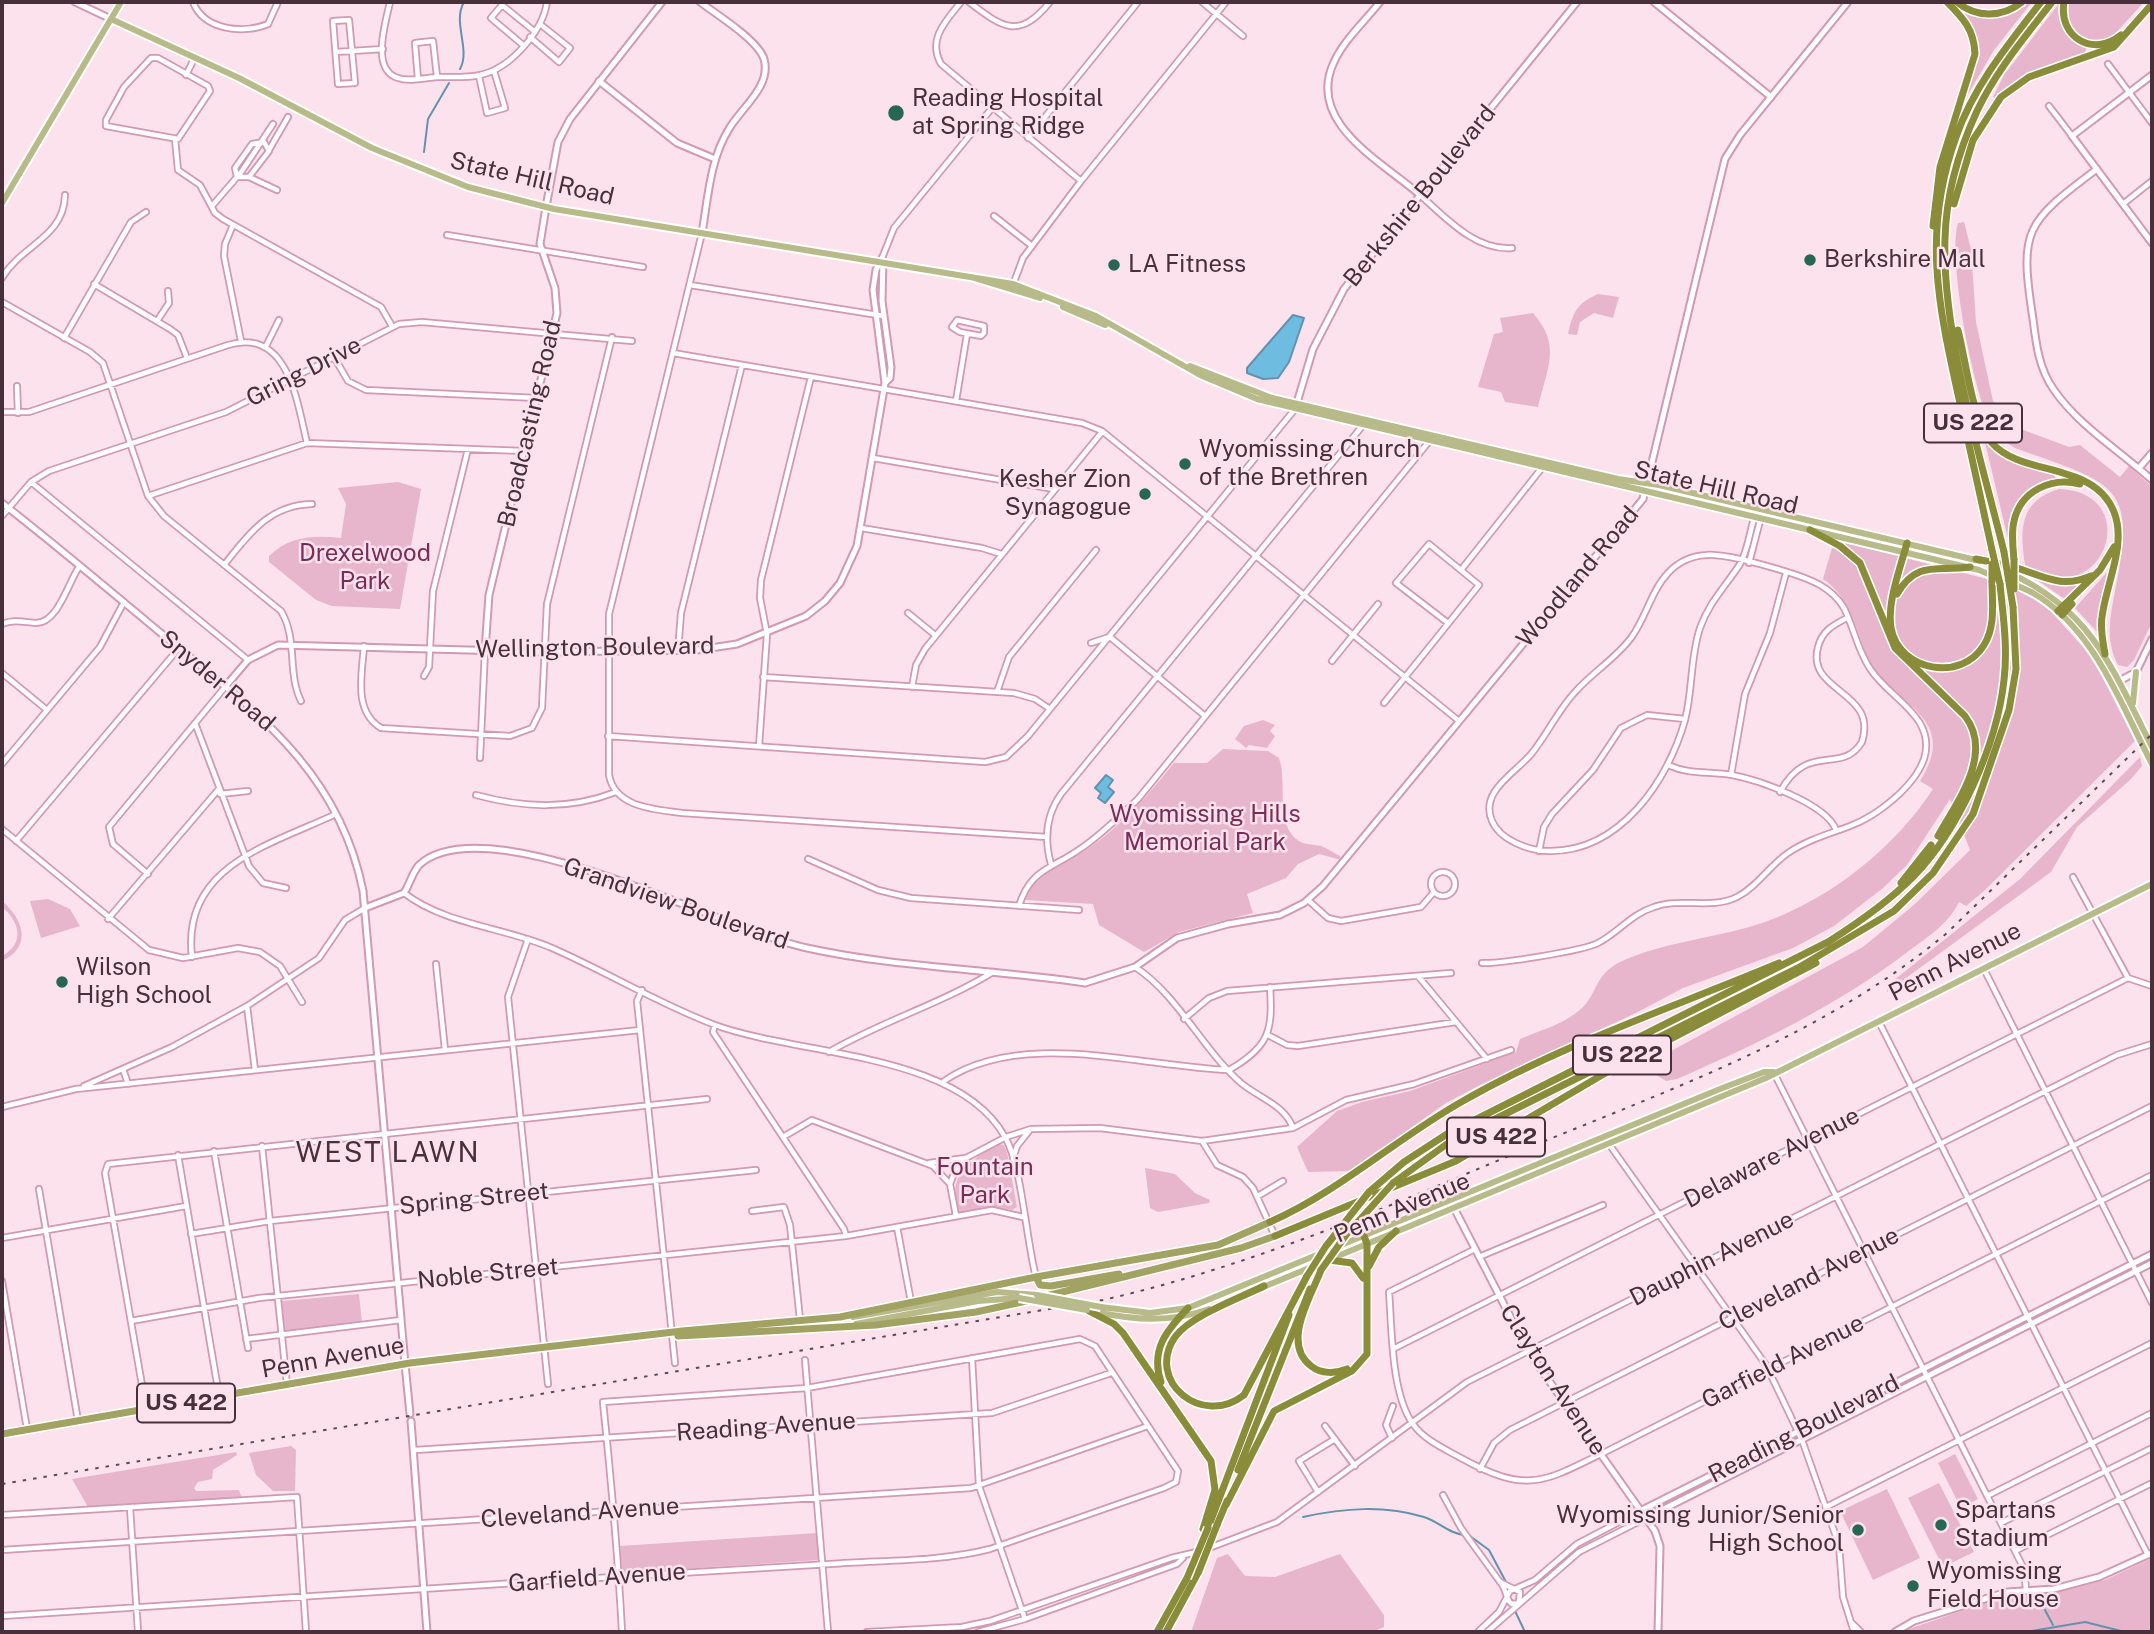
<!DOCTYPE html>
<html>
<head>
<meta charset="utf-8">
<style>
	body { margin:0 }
	#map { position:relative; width:2154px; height:1634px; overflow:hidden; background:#fce2ed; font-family:"Public Sans",sans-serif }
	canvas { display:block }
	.frame { position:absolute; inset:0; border:4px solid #48303b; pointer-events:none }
</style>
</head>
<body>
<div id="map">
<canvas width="2154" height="1634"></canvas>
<div class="frame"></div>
</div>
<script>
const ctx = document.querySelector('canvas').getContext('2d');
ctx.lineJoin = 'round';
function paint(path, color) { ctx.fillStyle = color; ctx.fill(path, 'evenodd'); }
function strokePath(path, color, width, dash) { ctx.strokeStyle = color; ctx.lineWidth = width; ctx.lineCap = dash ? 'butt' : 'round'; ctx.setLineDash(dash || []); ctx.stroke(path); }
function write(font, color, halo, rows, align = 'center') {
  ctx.font = font + ' "Public Sans",sans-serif'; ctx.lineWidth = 5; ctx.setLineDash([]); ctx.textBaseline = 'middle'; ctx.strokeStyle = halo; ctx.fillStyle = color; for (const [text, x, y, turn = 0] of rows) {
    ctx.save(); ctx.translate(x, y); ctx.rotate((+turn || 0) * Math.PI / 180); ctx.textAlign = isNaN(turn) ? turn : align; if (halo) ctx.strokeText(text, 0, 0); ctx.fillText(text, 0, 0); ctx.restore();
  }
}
paint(new Path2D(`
	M2027,2h5l-38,48 -30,51c12,-33 22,-56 1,-87 23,7 44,4 62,-12z
	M2060,2c3,19 2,35 26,45l-1,9 -24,7 -64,36 -4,-2 11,-22z
	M2069,2h75l-32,35 -16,5c-22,-4 -30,-20 -27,-40z
	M1964,222l7,27 5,73 17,79 13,18 12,9 51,19 11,-2 40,32 9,-11 23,21v135l-18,38 -7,7 -9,-2c-11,-21 -9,-41 -5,-63 25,-118 8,-116 -98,-154 -8,-5 -15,-9 -21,-17 -20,-31 -47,-173 -36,-208z
	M1598,294l21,3 -6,21 -19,-5 -14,9 -3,13 -9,-1c5,-22 9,-31 30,-40z
	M1533,313c29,33 14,55 5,94l-33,-5 -4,-10 -23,-5 16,-53 9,-2 -3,-14z
	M1984,438l19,17 52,19v5c-43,13 -27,33 -47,60z
	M398,482l23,7 -21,120 -68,-3 -16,-6 -47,-38v-6c20,-20 45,-21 72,-18l5,-34 -8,-16z
	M2059,489c88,3 44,129 -34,76 -5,-36 -6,-64 34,-76z
	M1839,541l148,38 37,13 22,14 46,51 43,84 -151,150 -18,15 -7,-4c-11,23 -33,36 -53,51 -71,54 -149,91 -229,126l-11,2 -8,-5 -1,-7 14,-18 192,-104 52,-43 55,-54 -20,-51 -43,66 -24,23 -49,38 -41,22 -110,40 -47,25 -156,72 -34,18 -96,68 -42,1 -11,-25 40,-36 25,-9 48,-11 106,-39 4,-13c21,-9 45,-15 62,-31 16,-15 12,-34 40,-47 45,-20 97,-23 143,-39 67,-24 130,-75 168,-133l-13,-8c42,-65 -29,-77 -50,-119 -15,-31 -17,-62 -47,-83l9,-31z
	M2109,570l-11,63 -23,-25z
	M2037,580l15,5 26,1 -12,14z
	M1263,720l12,5 -5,6 5,5 -8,12 -18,-3 -3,3 -11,-9 9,-13z
	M1223,749l45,2 11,7c9,25 -5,67 20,83 6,4 14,3 22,5 6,2 13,7 19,10l1,4 -22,-6 -21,10 -12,14 -39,16 6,19 -74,19 -35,20 -45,-27 -6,-21 -68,-4c5,-20 26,-30 42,-39 44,-23 76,-60 107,-98h33z
	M2140,757l2,9 -12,14 -53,47 -26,45 -164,120 1,-7 132,-106z
	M48,899l22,10 10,17 -39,12 -11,-37z
	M2,901c21,17 31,46 0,60v-5c24,-13 17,-35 0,-49z
	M999,1144l5,1 3,7 10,55 -5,3 -18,-3 -35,6c-14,-37 10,-53 40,-69z
	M1145,1168l30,6 20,19 15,7 -1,3 -51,9 -8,-4z
	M359,1294l3,29 -77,9 -3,-31z
	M291,1446l5,4 -1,41h-22l-17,-16 -7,-22z
	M236,1452l1,3 -24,15 -1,9 -14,3 -4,6 2,3 43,-1 3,8 -154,9 -16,-28z
	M1955,1454l23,45 -17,9 -23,-45z
	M1939,1483l35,69 -31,15 -35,-69z
	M1887,1489l33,69 -47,22 -33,-69z
	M817,1533l2,27 -197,13 -2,-27z
	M1228,1554l17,22 30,1 65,-23 44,61v12l-12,5h-181l26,-74z
	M2152,1558v74h-252l102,-35 52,-5 51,-12z`), '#e8b6cc');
const water = new Path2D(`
	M1293,315l11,3 -15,44 -11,16 -15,1 -16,-6v-5z
	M1106,775l7,5 -5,7 6,5 -9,11 -7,-5 3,-5 -6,-5z`);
paint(water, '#6fbce1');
strokePath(water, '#6392af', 2);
strokePath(new Path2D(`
	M460,69c11,-20 -8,-46 4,-67
	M424,152l4,-33 21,-36
	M1303,1517c41,-9 81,-12 121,0 14,4 25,17 40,18
	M1470,1536l19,14 17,32
	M2045,1610l8,15
	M1515,1611l10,21
	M2026,1632l59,-10 40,10`), '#6392af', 2);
const minor = new Path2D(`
	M193,2c11,29 52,32 75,22l10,-22
	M390,2c-4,19 -20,68 8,76 11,4 26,0 39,-1
	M961,2c-15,19 -34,37 -20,62l140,117
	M969,2c34,26 50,38 81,0
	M1202,2l41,34
	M349,20l6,63 -17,1 -5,-63z
	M530,37l29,25 11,-14 -30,-24
	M523,45l-32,-27 11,-13 32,26
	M336,52l47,-3
	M151,58h7l50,28 2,5 -32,48 -72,-13v-6l18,-33z
	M2108,64l44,59
	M186,75l9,-18
	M479,76l8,37 18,-5 -11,-37
	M418,79l-3,-36 18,-2 4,36c14,0 30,1 43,-2 30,-6 63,-44 67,-73
	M2049,106l23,30
	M1028,138l110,-136
	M175,139l3,31 22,15 15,28 8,6 158,88 11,19
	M269,150l19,-33
	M238,177l35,-53
	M249,177l28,13
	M1420,195c25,22 55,56 92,53
	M2123,204l29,-23
	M212,206l25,-29h12l20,-26 -5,-9 -12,2 -17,24 2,9
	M994,216l38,30
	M233,225l-8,19 -1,12 17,85
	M702,233l-93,381v161c6,33 46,34 73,38l365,24
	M447,235l196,32
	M882,258l12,-30 98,-120
	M2,278c19,-33 62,-40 63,-83
	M94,284l76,45 8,6 9,23
	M690,285l194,31
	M1013,285l10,-27 58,-77 145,-179
	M2,302l88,50 13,11 45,133 16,20 117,95c17,28 6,62 20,90
	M957,320l27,6v7l-3,3 -21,-4 -8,-5z
	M157,321l12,-18 -1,-12
	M64,338l67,-116 15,-10
	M266,346l13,-26
	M673,353l409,70 20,8 357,290
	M334,357l14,24 18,9 171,8
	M17,386l1,27
	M956,401l11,-67
	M2,412h27l199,-67c60,-18 69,56 79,98
	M873,458l181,31
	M31,482l217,178
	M148,496l159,-53 217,8
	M2,516l29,-34 18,-11 177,-59 173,-88 23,-2 210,19
	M861,528l121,20 19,6
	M1749,563l12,-46
	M224,565c25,-31 45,-60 88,-61
	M1461,570l84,-106
	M908,613l27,22
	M2,624c11,-5 21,-2 34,-1 22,0 32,-40 43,-56
	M1110,637l95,79
	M1091,643l18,-6
	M364,646c-2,28 -11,65 17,82l129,8 22,-8 10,-20 5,-104 65,-267
	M678,651l3,-38 61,-248
	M1332,661l46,-57
	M2,673l45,37
	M424,676l5,-9 4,-76 35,-142
	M763,677l251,16 21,6 15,10
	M912,687l4,-22 9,-16 177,-217
	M997,692l12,-35 87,-107
	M1384,703c32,-39 63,-78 95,-118l-50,-41 -33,39 52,40
	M195,723l54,143 14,17 23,5
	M608,736l377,26 21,-5 22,-21 267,-327
	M759,746l8,-112 -7,-36 1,-18 50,-203
	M480,758l5,-108
	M2,764l98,-117 24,-45
	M1668,765c22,10 41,6 64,10 27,5 95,29 104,55
	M1731,775l14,-81 25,-61 16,-60
	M1780,792c28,-52 61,-16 82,-50 3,-10 4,-21 -2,-31 -14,-23 -51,-30 -42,-64 4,-16 15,-22 29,-29
	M220,794l28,-3
	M476,795c48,13 93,15 140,-3
	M2,829l147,121 34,8 55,-10 22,4 20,14 22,36
	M16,841l163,-193
	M1539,851l5,-24 8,-13 41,-44 28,-42 26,-13 38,4
	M808,859l70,31 33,8 168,12
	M1051,864c-7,-25 -5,-49 10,-70l303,-370
	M1431 884a12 12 0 1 1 24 0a12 12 0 1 1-24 0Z
	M148,874l-35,-30 -4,-17 116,-140
	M2073,877l55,101
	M404,893c42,32 99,34 148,55 55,24 107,56 163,77 85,31 243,27 290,112 17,29 21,103 31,140
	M1308,900l20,18 13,3 80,-14 13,-15
	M1019,906c11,-37 33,-37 61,-57 21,-14 40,-33 58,-50l293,-360
	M108,919l110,-129
	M528,939l-20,58 40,387
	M192,957c-11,-91 78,-112 144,-143
	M1482,963c17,1 100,-12 116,-20 20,-10 33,-29 56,-36 27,-10 57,3 83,-10 20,-10 32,-31 51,-44 19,-13 41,-19 62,-27 27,-10 64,-39 74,-67 13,-42 -34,-60 -53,-89 -13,-18 -17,-42 -27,-62 -6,-10 -15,-18 -24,-23 -19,-11 -93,-32 -114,-30 -14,1 -28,7 -38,18 -17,18 -22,45 -37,65 -16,21 -38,34 -55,53 -18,19 -28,42 -44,62 -16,20 -53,38 -40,68 8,19 37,30 57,30 71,1 119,-70 136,-131 8,-31 5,-62 15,-92 9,-26 26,-42 40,-64 8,-14 10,-34 15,-49
	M436,964l9,86
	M1135,967c43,28 67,82 106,116 18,15 44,22 52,45
	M1984,969l168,334
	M1418,976l69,83
	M642,990l-5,11 38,362
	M247,1006l8,64
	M1184,1019l25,-21 18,-7 224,-18
	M1879,1022l269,533
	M715,1025l-2,7 131,197 2,7 146,-26 31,7
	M1268,1035l19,10 11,1 158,-24
	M829,1052c53,-31 112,-48 164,-80
	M123,1069l5,15
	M1774,1073l250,496 2,20
	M944,1081c77,-53 198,-14 285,-11 40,-23 44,-39 41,-83
	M84,1086l88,-39 75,-41 72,-48 26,-38 20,-12
	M76,1089l564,-59
	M2,1107l74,-18
	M783,1137l29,-17 121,46 17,18 5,-13 11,-13 40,-21 25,-8 69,-1 102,13 91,-13 53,-28 68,-16 97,-34
	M1604,1137l162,228 36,75 37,105 4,52 11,35
	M1202,1141l15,24 26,12 10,11 22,48
	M262,1146l25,239
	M214,1151l34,197
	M178,1155l41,240
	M1013,1159l4,-13 12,-15
	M929,1163l36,-5
	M950,1184l6,32
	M39,1189l39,232
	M1258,1196l25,-15
	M752,1211l32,-4 6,18 11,104
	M897,1227l14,75
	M191,1234l79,-13 486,-51
	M2,1238l184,-32
	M1475,1249l-86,43c3,37 2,102 24,132 11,16 32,25 48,34 69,38 84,23 150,-9l541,-274
	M1479,1257l124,-52
	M2,1281l25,148
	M131,1321l128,-23 587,-62
	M246,1339l155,-19
	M1393,1349l735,-371 24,8
	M972,1358l7,128 46,133
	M805,1360l23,272
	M146,1408l-41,-235 3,-9 599,-65
	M1325,1426l30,40
	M1392,1438l-6,-13 7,-19
	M415,1450l577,-37 119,-40
	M1480,1469l14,-26 16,-13 642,-324
	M1318,1492l-19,-31 36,-22
	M1443,1495l18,33 39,54c7,7 5,18 12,22l7,-1 1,-11 -20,-10
	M1987,1496l165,-83
	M130,1507l8,125
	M1826,1507l326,-164
	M2,1515l295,-18 9,135
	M2001,1523l151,-75
	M1209,1548l68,-26 190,-140 650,-327 35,-11
	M2,1550l969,-62 177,-62
	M2015,1551l137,-68
	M2,1616l529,-34c100,-6 199,-12 299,-18 52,-4 109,-2 160,-15l174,-61 12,-6 2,-11 -83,-125 -15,-7 -273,49 -204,14c8,77 15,153 19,230
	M1852,1623l9,9
	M867,1632l95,-5 28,-6 181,-63 26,-6
	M978,1632l47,-13 152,-55 6,-6
	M1478,1632l21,-20 11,-21 25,-11 42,-36 63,-33
	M1487,1632l92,-80 67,-34`);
const tertiary = new Path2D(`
	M700,2c16,12 58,38 64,57 8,27 -23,49 -35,70 -19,30 -21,69 -27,104
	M1380,2c-15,19 -36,38 -46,60 -29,61 49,100 86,133
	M1654,2l117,95
	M2152,75l-80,61 80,107
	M599,81l78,62 38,16
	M2097,169c-72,54 -78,60 -64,150 3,25 6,50 21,71 24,35 66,61 98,90
	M883,260l-1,41 9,66 -1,11 -5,5
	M2139,468l13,-15
	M2,503c54,42 107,87 160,131 90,75 177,135 201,257l42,473
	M485,650l4,-55 68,-282 -2,-25 -15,-44 6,-37
	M2112,685l24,-13 16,-33
	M225,687l23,-27 30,-15 266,7 153,-2 40,-6 69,-28 19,-15 15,-18 17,-37 28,-163 -12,-93 3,-20 6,-12
	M365,908l39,-15c6,-9 8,-20 15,-28 68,-62 307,66 388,83 91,20 186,21 278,35l50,-16 42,-29 51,-14 52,-9 24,-12 19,-17 320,-387 2,-11
	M1453,1206l75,145 127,180 5,15 -2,86
	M1640,1511l512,-257
	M1646,1518l506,-255
	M1895,1632l19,-11 93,-29 47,-3 45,-12 53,-24`);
const secondary = new Path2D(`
	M75,2l36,17
	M546,207l12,-65 12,-23 92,-117
	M1296,406l17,-57 31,-60 233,-287
	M1647,483l78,-324 15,-24 108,-133
	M405,1364l5,50
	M411,1421l16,211`);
const primary = new Path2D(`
	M111,19l128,59 133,70 96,39 86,22 459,75 83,32 104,59 57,24 722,171c18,8 37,14 54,23 62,36 88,112 119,171
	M2,203l119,-201
	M974,278l66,20
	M1063,307l42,18
	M1190,366l82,32 346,81 41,6 321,76
	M1993,566c96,37 116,96 159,181
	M2133,703l3,-31
	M1261,1288l505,-210 386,-194
	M1101,1307l49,6 38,-5 532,-219 44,-17h10
	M1096,1312c38,8 75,11 113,-3
	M853,1317l144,-25 40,3
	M856,1324l122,-23 41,-3`);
const trunk = new Path2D(`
	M1036,1277l4,8 11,1 68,-12
	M1046,1296l195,-48 34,-12
	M678,1336l198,-11 100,-13 55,-12
	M2,1434l408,-71 272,-32 158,-14 196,-40 182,-32 52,-23`);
const motorway = new Path2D(`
	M1957,2c19,16 45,16 65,0
	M2064,2c-6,35 29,56 57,33
	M1954,204l19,-64 28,-43 28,-20 85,-30 38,-43
	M1933,226l7,-59 35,-113c-1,-25 -12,-36 -28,-52
	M1958,330c8,31 14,90 34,113 30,34 102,18 122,69 13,32 -8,72 -12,105 -2,12 1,25 3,37
	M1810,530l30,16 20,17 35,85 70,68c29,38 -8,86 -27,120
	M1907,543c-7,26 -20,59 -16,85 8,44 71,54 93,17 12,-19 8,-43 8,-64
	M1992,550c-11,-51 -22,-101 -33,-151 -21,-95 -37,-168 -3,-262 17,-50 53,-94 85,-135
	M2004,552c-23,-94 -62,-216 -59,-313 1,-43 14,-89 32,-128 19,-40 48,-74 75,-109
	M1976,559c14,3 30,5 44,10 27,9 43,19 71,7
	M2014,560c-1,-12 -3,-27 0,-39 7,-31 38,-44 66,-37
	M1897,594c20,-35 42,-22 73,-27
	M2058,611l42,-41 14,-23
	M2062,615l10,-11
	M1901,883l30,-38
	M1393,1183l58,-42 347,-173 96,-57 39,-38 40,-59 36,-104 7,-41 -3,-62
	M1369,1192l35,-30 43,-28 381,-192c30,-19 60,-40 85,-65 46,-47 84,-132 91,-197 4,-32 -1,-65 -4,-96
	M1270,1222c70,-31 127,-84 193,-121 100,-57 211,-94 316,-138
	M1275,1236l181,-75 146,-86 214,-112
	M1329,1260l23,3 11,15
	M1369,1266l10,-19 17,-16
	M1321,1270c-10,27 -40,73 -10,96 10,8 24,8 36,3
	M1264,1286c-24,12 -74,30 -89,51 -30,44 27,91 69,58l63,-119
	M1087,1310l27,14 9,9 88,128 4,29 -12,39
	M1161,1382c-11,-33 6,-52 27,-74
	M1238,1470l72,-181
	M1226,1505l48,-94 78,-40 15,-17v-110l-3,-8
	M1217,1525l10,-24
	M1208,1528l81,-213
	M1157,1632l30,-54
	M1166,1632l33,-61`);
strokePath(minor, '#d398b3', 8);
strokePath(tertiary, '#d398b3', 9);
strokePath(secondary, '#d398b3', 9);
strokePath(primary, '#fff', 10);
strokePath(trunk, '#fff', 10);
strokePath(motorway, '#fff', 10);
strokePath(minor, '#fff', 4.5);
strokePath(tertiary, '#fff', 5);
strokePath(secondary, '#fff', 5);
strokePath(primary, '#b9ba89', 6);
strokePath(trunk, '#a2a362', 7);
strokePath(motorway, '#8a8c3a', 7);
strokePath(new Path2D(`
	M2,1484l1101,-184c150,-34 291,-96 432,-155 144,-59 291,-111 412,-212l205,-199`), '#604853', 2, [3.5, 7]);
const primaryBridge = new Path2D(`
	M1037,1295l64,12
	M1019,1298l68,12`);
const motorwayBridge = new Path2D(`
	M1992,550l8,34
	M2004,552l9,55
	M1992,564v17
	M2014,589v-29
	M1321,1270l25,-35 47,-52
	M1307,1276l19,-30 43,-54
	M1199,1571l18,-46
	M1187,1578l21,-50`);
strokePath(primaryBridge, '#fff', 10, []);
strokePath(motorwayBridge, '#fff', 10, []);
strokePath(primaryBridge, '#b9ba89', 6);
strokePath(motorwayBridge, '#8a8c3a', 7);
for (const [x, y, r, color] of [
	[896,113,9,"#276653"],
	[1810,260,7,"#276653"],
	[1114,265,7,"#276653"],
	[1185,464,7,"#276653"],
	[1145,494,7,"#276653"],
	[62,982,7,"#276653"],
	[1941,1525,7,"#276653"],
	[1858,1530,7,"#276653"],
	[1913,1586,7,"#276653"]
]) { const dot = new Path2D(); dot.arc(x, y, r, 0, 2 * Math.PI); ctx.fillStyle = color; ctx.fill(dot); strokePath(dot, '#fce2ed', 2.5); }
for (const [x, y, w] of [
	[1973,423,98],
	[1622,1055,98],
	[1496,1137,98],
	[186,1403,98]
]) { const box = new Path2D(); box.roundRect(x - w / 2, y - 19.5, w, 39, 5); ctx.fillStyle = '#fce2ed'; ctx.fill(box); strokePath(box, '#48303b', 2); }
write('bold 23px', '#48303b', null, [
	["US 222",1973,423],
	["US 222",1622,1055],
	["US 422",1496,1137],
	["US 422",186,1403]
]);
write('24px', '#48303b', '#fce2ed', [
	["Reading Hospital",912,99],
	["at Spring Ridge",912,127],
	["Berkshire Mall",1824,260],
	["LA Fitness",1128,265],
	["Wyomissing Church",1199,450],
	["of the Brethren",1199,478],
	["Kesher Zion",1131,480,"right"],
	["Synagogue",1131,508,"right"],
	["Wilson",76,968],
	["High School",76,996],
	["Spartans",1955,1511],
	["Stadium",1955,1539],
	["Wyomissing Junior/Senior",1844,1516,"right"],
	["High School",1844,1544,"right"],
	["Wyomissing",1927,1572],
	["Field House",1927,1600]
], 'left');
write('24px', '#48303b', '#fce2ed', [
	["State Hill Road",532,179,13],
	["Berkshire Boulevard",1420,196,-51],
	["Gring Drive",304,372,-27],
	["Broadcasting Road",530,424,-77],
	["State Hill Road",1716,488,13],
	["Woodland Road",1578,577,-50],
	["Wellington Boulevard",595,648,-1],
	["Snyder Road",217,681,40],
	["Grandview Boulevard",676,904,19],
	["Penn Avenue",1955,962,-27],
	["Delaware Avenue",1772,1158,-27],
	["Spring Street",474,1199,-6],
	["Penn Avenue",1402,1208,-23],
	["Dauphin Avenue",1712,1259,-27],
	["Noble Street",488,1274,-6],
	["Cleveland Avenue",1809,1279,-27],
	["Penn Avenue",333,1358,-10],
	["Garfield Avenue",1783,1362,-27],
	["Clayton Avenue",1553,1380,57],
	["Reading Avenue",766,1427,-4],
	["Reading Boulevard",1804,1429,-27],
	["Cleveland Avenue",580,1513,-4],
	["Garfield Avenue",597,1578,-4]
]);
write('24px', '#7c2b57', '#fce2ed', [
	["Drexelwood",365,554],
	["Park",365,582],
	["Wyomissing Hills",1205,815],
	["Memorial Park",1205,843],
	["Fountain",985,1168],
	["Park",985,1196]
]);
ctx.letterSpacing = '2px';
write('28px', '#48303b', '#fce2ed', [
	["WEST LAWN",388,1153]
]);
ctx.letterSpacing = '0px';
</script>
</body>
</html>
